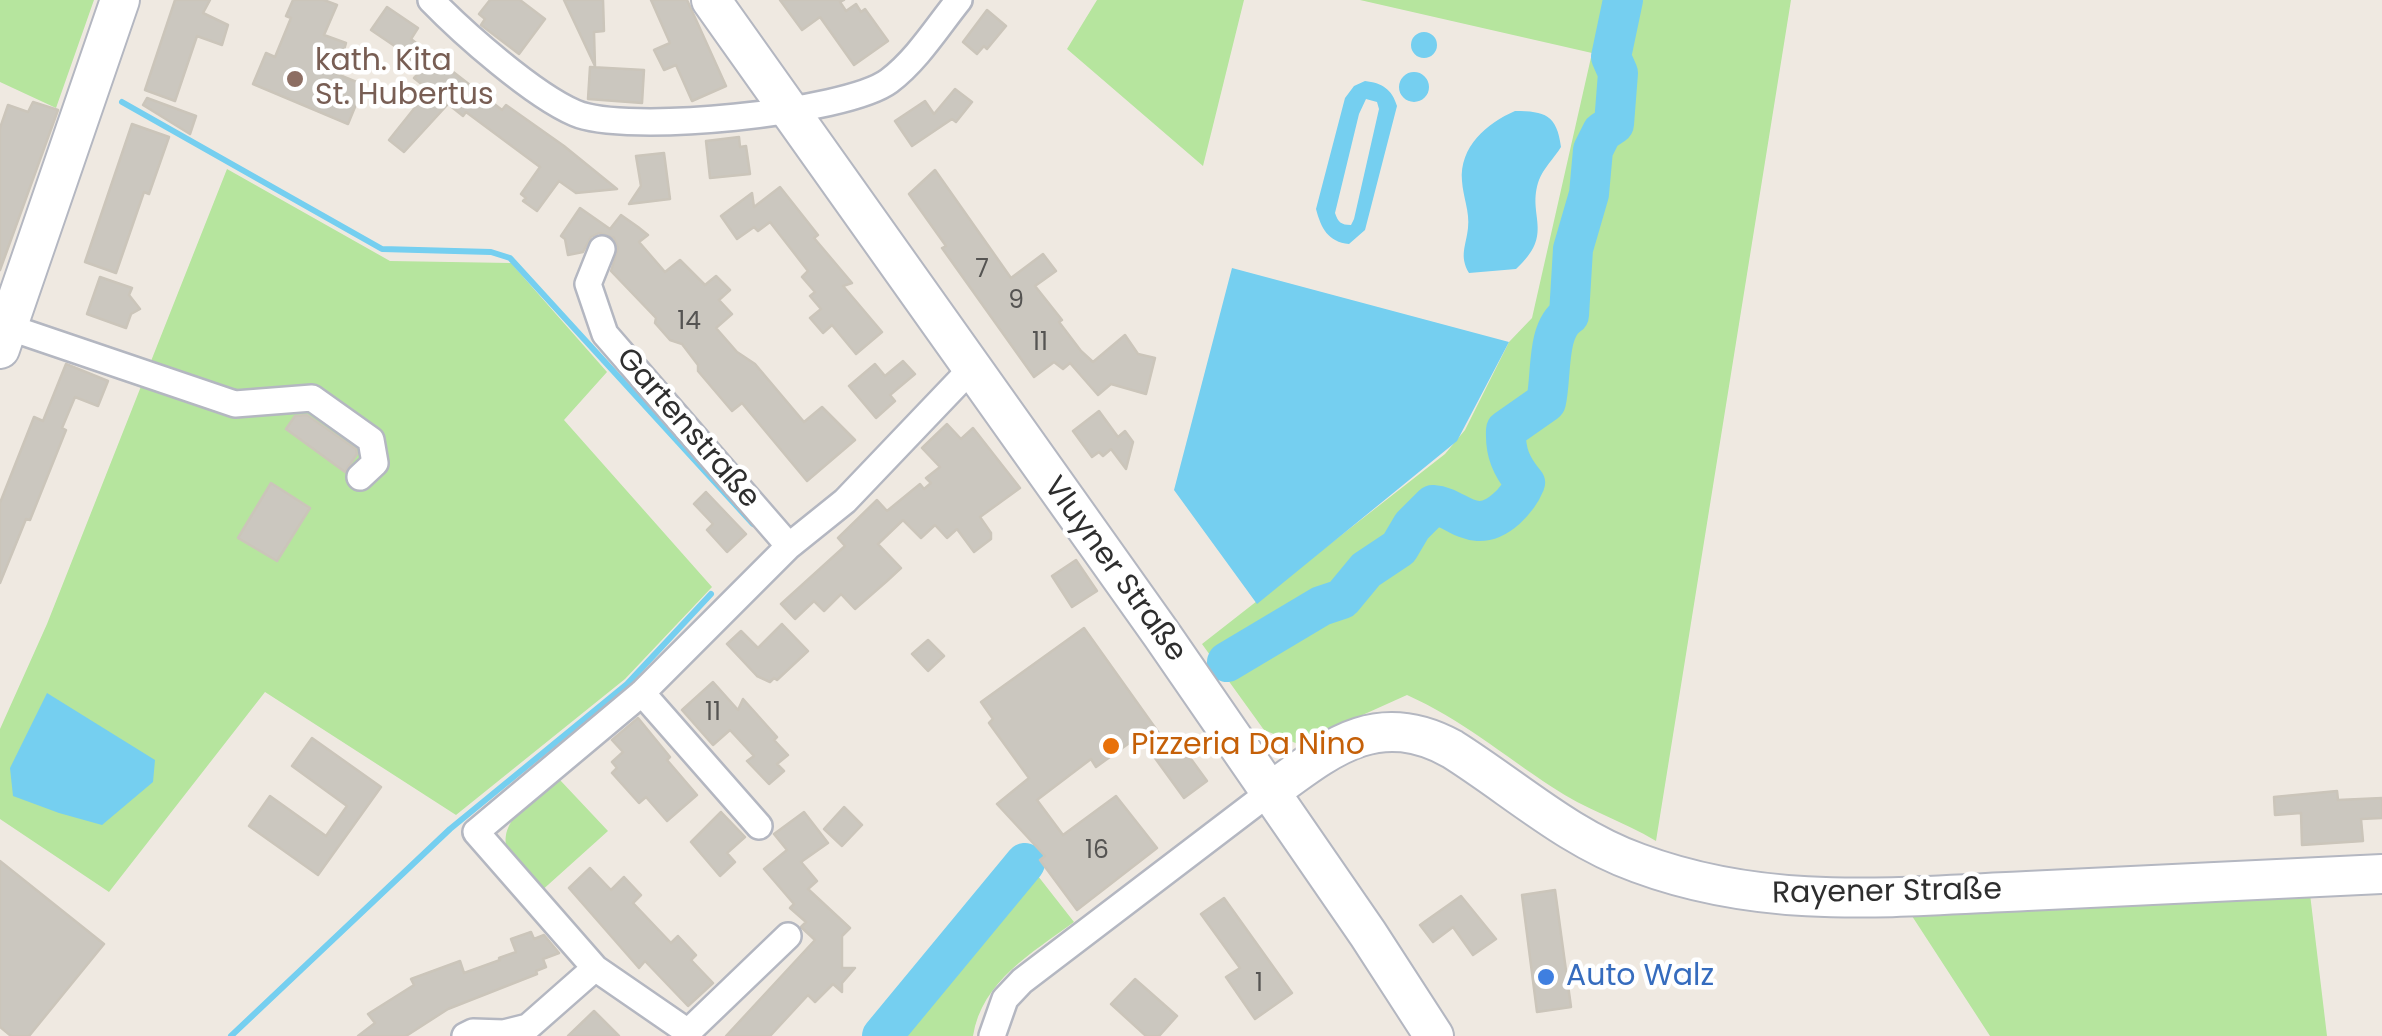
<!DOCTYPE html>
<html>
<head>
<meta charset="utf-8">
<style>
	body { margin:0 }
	canvas { display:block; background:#efe9e1 }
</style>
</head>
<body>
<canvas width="2382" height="1036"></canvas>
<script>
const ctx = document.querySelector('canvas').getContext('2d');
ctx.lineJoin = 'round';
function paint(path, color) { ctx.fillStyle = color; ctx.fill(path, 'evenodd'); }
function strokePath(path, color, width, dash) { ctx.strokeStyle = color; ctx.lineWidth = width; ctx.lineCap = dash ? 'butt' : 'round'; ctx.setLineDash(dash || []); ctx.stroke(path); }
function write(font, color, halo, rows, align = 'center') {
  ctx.font = font + ' Poppins,sans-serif'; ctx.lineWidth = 9; ctx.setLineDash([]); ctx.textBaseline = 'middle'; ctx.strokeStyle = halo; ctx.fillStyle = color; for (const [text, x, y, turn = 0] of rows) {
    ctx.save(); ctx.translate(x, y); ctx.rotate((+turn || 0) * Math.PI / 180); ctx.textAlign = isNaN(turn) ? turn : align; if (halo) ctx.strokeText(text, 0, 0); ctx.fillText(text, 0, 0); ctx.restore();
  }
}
paint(new Path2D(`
	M0,0h94l-38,108 -56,-26z
	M1097,0h147l-41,166 -136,-117z
	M1360,0h431l-135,841c-33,-20 -72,-32 -104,-54 -49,-32 -91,-68 -145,-92l-109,49 -34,-14 -62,-86 243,-190 20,-24 44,-88 23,-24 60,-265z
	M227,169l163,92 121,2 96,109 -43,48 148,167 -87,92 -169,136 -191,-123 -156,200 -109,-73v-90l47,-105z
	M560,780l48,51 -69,62c-9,-12 -24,-26 -30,-39 -16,-34 30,-58 51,-74z
	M1020,853l54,69c-42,31 -92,59 -101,114h-104z
	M2310,894l17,142h-337l-78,-120z`), '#b6e59e');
paint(new Path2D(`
	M1411 45a13 13 0 1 1 26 0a13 13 0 1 1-26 0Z
	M1399 87a15 15 0 1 1 30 0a15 15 0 1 1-30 0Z
	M1365,81c17,2 27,8 32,25l-32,124 -16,14c-21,-2 -28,-16 -33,-35l29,-111 9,-12zM1366,99l11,3 2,7 -25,110 -3,6c-10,0 -13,-3 -16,-12l24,-99z
	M1515,111c30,0 42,4 46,36 -7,11 -18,22 -22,33 -13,36 17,53 -23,89l-47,4c-10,-17 -3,-27 -1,-45 2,-16 -5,-31 -6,-47 -3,-34 25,-58 53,-70z
	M1232,268l277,74 -52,99 -200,163 -83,-114z
	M47,693l108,67 -2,22 -51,43 -43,-12 -46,-17 -3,-28z`), '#75cff0');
strokePath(new Path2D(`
	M122,102l260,147 109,3 19,6 243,266
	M231,1036l219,-207 177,-145 84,-90`), '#75cff0', 6);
strokePath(new Path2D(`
	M1227,662l94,-56 21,-7 24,-29 33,-22 13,-22 21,-21c17,1 28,15 45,16 20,1 40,-21 47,-38 -14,-17 -20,-31 -19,-53l40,-28c6,-27 0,-72 23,-87l4,-66 16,-55 4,-44 9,-18 12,-8 4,-51 -7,-16 12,-57
	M882,1036l143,-173`), '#75cff0', 40);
const building = new Path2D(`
	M175,0h35l-7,13 25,12 -6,20 -25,-9 -22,65 -30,-11z
	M293,0h31l13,5 -13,30 22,8 -9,31 27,11 -16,39 -95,-40 13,-31 9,4 16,-39 -5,-2z
	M490,0h30l25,19 -26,35 -38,-29 4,-6 -6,-5z
	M564,0h39l1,31 -10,1 1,34z
	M651,0h36l39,86 -34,15 -16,-36 -12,5 -10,-20 16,-7z
	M780,0h64l-4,2 6,9 10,-7 5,8 4,-3 23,32 -34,24 -34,-48 -18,13z
	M387,7l31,21 -7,11 91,71 4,-5 58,41 53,43 -41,4 -17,-12 -22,30 -14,-10 3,-3 -5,-4 19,-27 -74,-55 -3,4 -15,-12 -44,48 -15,-12 40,-50 -15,-12 5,-5 -22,-15 5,-7 -31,-21z
	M987,10l19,16 -19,23 -3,-3 -7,8 -14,-12z
	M590,67l54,3 -2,33 -54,-4z
	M955,89l17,13 -16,20 -4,-3 -40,27 -17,-25 30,-20 9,13z
	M147,98l49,18 -6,18 -47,-29z
	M33,102l25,8 -58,160v-142l8,-23 20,7z
	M132,124l37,13 -20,57 -5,-2 -28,81 -31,-11z
	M739,137l1,10 6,-1 4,28 -40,4 -4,-37z
	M664,153l6,46 -41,5 12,-18 -5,-30z
	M935,170l76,108 32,-24 13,17 -21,15 27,34 -3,2 22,29 12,11 32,-27 13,19 17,4 -9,36 -35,-10 -13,11 -28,-32 -7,6 -9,-7 -20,15 -92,-129 4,-2 -37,-52z
	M780,187l38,48 -4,3 38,45 -9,3 39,46 -26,22 -24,-29 -9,8 -13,-15 11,-9 -11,-13 5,-4 -13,-15 6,-6 -38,-49 -12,9 -4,-4 -17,12 -16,-23 31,-23 2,14z
	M580,208l30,21 11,-14 17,12 10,8 -9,7 26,30 15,-12 25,25 11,-9 14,14 -11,10 13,14 -16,14 21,24 18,12 49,58 18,-15 33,33 -48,41 -65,-78 -10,8 -34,-40v-6l-16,-21 -12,-4 -15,-17 1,-5 -45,-47 7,-23 -4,-10 -15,-5 -8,4 -8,15 -15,3 -3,-16 -4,-3z
	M100,277l32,11 -3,7 11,14 -9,5 -5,14 -39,-14z
	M903,361l12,13 -25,21 5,6 -19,17 -27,-32 26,-22 10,12z
	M66,364l42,17 -10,25 -23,-9 -13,31 4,2 -36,90 -4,-1 -26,64v-80l34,-86 9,4z
	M1099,411l19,26 7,-6 8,11 -7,27 -15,-20 -8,7 -4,-4 -7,5 -19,-26z
	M307,415l49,34 1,5 -12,18 -59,-43 9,-13z
	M947,424l14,15 12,-11 47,60 -40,29 11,16v6l-17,13 -17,-23 -10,9 -12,-13 -14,13 -18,-18 -25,24 23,24 -14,13 -32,28 -14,-15 -17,17 -10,-10 -19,18 -14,-15 64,-58 -7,-8 39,-38 10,11 33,-27 4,5 7,-6 -5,-5 14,-11 -18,-19z
	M271,483l39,25 -33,53 -39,-23z
	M706,492l40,42 -19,18 -20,-22 6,-6 -19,-20z
	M1076,560l21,31 -25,16 -20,-31z
	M782,624l26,27 -31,29 -3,-2 -4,4 -13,-6 -30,-32 14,-13 17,17z
	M1084,628l82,115 9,-6 32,44 -23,17 -45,-62 -43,31 -5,-8 -54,41 26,35 53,-39 41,52 -80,62 -37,-50 5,-4 -48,-52 32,-26 -40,-55 4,-4 -12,-17z
	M928,640l16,16 -16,15 -16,-17z
	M713,682l25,28 5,-11 34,38 -3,3 14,15 -11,9 7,7 -15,13 -22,-23 7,-5 -24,-26 -17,15 -31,-35z
	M638,718l32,39 -3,3 30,35 -30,26 -21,-24 -7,6 -27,-30 5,-5 -5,-6 11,-10 -11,-12z
	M312,738l69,49 -63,88 -69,-49 21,-30 56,40 21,-30 -55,-40z
	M2337,791l1,9 44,-2v20l-21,1 2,22 -61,4 -1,-32 -26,2 -1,-18z
	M844,807l18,18 -20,21 -18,-17z
	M721,812l24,25 -18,16 8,9 -15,14 -29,-34z
	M804,812l24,31 -27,19 16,19 -9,8 42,39 -8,8v32h13l-13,15v9l-9,-8 -18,18 -7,-7 -38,41h-44l89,-96 -14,-13 5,-5 -16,-14 4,-4 -30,-35 23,-19 -13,-16z
	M0,861l104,83 -75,92h-18l-11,-9z
	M590,868l21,22 13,-13 17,18 -8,8 38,40 7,-7 18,19 -5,5 22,23 -25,23 -43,-45 -6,7 -70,-80z
	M1555,890l16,117 -34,5 -15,-117z
	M1461,896l35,43 -23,16 -20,-28 -20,15 -13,-17z
	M1224,898l68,95 -37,26 -29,-42 14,-9 -39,-54z
	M531,932l3,7 10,-4 15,18 -16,6 3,8 -10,4 1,3 -89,35 -42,27h-48l17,-13 -7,-9 46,-29 -3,-6 49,-18 4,12 36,-13 -1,-2 17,-6 -5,-13z
	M1135,979l42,37 -18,20h-13l-35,-32z
	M594,1011l25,25h-51z`);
paint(building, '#cbc7bf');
strokePath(building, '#cbc5ba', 2.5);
const street = new Path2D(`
	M431,0c32,33 102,95 144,113 50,22 271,0 314,-32 28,-21 49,-55 70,-81
	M602,249l-14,35 17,50 184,212
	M8,327l227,77 77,-6 59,42 4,23 -15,14
	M642,693l117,133
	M788,936l-100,96 -93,-64 -119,-136 166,-139 147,-147 56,-45 126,-132
	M465,1036l8,-4 31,1
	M505,1036l-1,-3 24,-6 67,-59
	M992,1036l13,-37 17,-18 248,-189`);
const secondary = new Path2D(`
	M711,0l451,635 206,299 66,102
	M0,349l120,-349
	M1270,792c60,-44 107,-84 182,-43 62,39 116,89 186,114 129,48 254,34 389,28 118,-6 237,-11 355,-17`);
strokePath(street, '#b4b7c1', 30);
strokePath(secondary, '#b4b7c1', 42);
strokePath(street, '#fff', 25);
strokePath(secondary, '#fff', 38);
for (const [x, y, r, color] of [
	[295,79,10,"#8d6e63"],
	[1111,746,10,"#e8710a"],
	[1546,977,10,"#3f7fe0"]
]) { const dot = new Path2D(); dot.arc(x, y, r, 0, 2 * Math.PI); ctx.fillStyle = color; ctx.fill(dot); strokePath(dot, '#fff', 4); }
write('25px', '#555452', null, [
	["7",982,271],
	["9",1016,302],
	["14",689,323],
	["11",1040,344],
	["11",713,714],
	["16",1097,852],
	["1",1259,985]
]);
write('30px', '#785e54', '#fff', [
	["kath. Kita",315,62],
	["St. Hubertus",315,96]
], 'left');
write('30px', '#2e2e2e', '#fff', [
	["Gartenstraße",687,429,49],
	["Vluyner Straße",1114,570,54],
	["Rayener Straße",1887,893,-1]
]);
write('30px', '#c56008', '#fff', [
	["Pizzeria Da Nino",1131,746]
], 'left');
write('30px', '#366cbe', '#fff', [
	["Auto Walz",1566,977]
], 'left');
</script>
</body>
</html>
